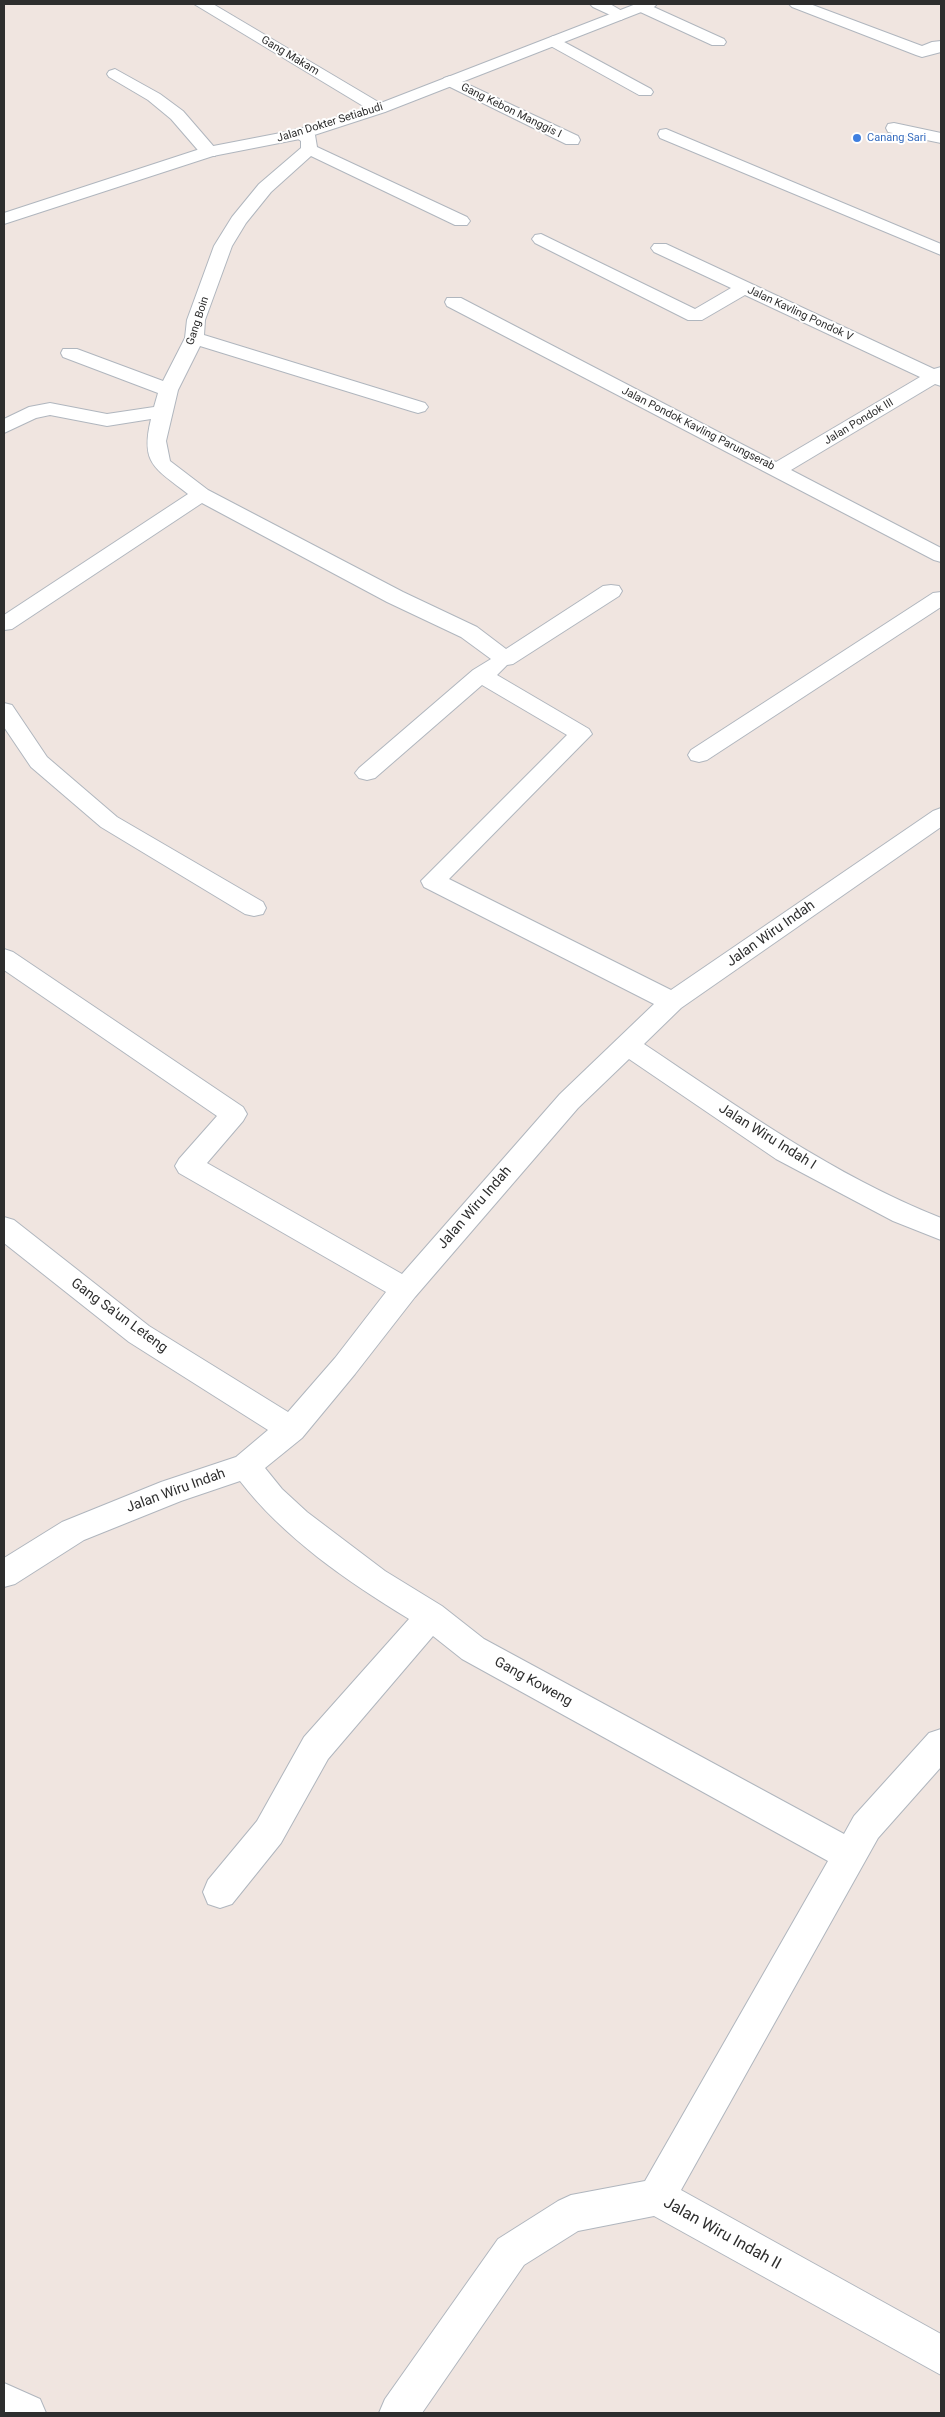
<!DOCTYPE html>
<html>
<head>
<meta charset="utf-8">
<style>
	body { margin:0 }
	#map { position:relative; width:945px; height:2417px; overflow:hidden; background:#f0e5e0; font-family:Roboto,sans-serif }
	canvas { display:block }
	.frame { position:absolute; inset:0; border:5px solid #2e2e2e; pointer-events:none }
</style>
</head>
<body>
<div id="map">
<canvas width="945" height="2417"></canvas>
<div class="frame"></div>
</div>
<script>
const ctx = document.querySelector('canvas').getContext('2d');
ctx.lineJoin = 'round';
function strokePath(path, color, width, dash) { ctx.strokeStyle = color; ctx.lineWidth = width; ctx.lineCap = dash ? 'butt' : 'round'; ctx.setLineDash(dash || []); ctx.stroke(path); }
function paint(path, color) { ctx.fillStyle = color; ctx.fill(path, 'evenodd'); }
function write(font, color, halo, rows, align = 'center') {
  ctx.font = font + ' Roboto,sans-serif'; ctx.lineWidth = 4; ctx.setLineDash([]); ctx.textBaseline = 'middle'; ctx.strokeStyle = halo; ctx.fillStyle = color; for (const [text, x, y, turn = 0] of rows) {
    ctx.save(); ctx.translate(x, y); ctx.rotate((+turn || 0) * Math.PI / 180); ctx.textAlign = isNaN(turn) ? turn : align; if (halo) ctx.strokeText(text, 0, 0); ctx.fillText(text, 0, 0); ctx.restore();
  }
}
const minor = new Path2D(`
	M194,4h19l172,102 2,3 -2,3h-12z
	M590,4h20l19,11 -8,5 -28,-13z
	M636,4h11l77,35 2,3 -2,3h-12l-76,-35 -3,-3z
	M789,4h21l112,42 10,-4 9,-1v11l-19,5 -6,-2 -124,-48z
	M553,36l98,53 2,3 -2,3h-12l-92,-51 -2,-3z
	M115,69l45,25 23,17 32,37 2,4 -2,4h-12l-32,-37 -23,-19 -39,-23 -2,-3 2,-3z
	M450,76l128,60 2,4 -2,4h-12l-122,-60 -2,-3 2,-3z
	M894,123l47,10v10l-53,-11 -2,-4 2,-4z
	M299,129l16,6 2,12 150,70 3,4 -3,4h-12l-144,-69 -40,36 -25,31 -14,23 -27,74 -1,15 221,68 3,4 -3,4 -7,2 -7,-2 -211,-65 -22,44 -12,51 4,20 38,29 195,102 74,35 29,22 97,-63 8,-1 8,1 3,5 -3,5 -106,68 -6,1 -10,10 92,54 3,5 -143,145 222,111 262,-179 8,-3v19l-260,181 -37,36c96,64 190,132 297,174v22l-48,-19 -117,-62 -147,-100 -51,49 -163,189 -60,77 -53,64 -37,30 17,21 25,23 78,59 57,35 42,33 360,195 10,-18 75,-83 12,-4v38l-63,71 -197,352 260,144v41l-287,-159 -76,15 -54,34 -102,148h-43l6,-14 113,-160 60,-38 13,-6 74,-14 183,-320 -366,-202 -29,-23 -105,123 -47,84 -49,61 -12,4 -12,-4 -5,-12 5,-12 49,-59 47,-84 105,-118c-62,-38 -125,-81 -169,-138l-59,20 -97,39 -69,44 -11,3v-29l58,-36 99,-40 75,-25 32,-27 -139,-88 -125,-99v-26l10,3 135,106 139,86 47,-54 51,-66 -207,-119 -4,-7 4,-7 38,-43 -213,-146v-21l9,3 230,155 4,7 -4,7 -36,42 195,111 158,-180 94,-90 -230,-117 -3,-6 146,-146 -85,-50 -107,93 -8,2 -8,-2 -4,-5 4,-5 114,-98 18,-11 -30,-22 -74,-35 -185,-99 -190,126 -8,1v-15l184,-121c-33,-26 -48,-30 -37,-75l-44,7 -57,-11 -14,3 -32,15v-14l25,-12 21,-4 57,11 47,-7 4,-14 -95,-36 -2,-4 2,-4h14l86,32 22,-43 2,-18 27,-74 18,-29 27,-33 42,-36v-7l-10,-7 2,-4z
	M666,129l275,115v11l-281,-117 -2,-4 2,-4z
	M541,234l154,75 36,-21 -77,-36 -3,-4 3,-4h12l268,125 7,-2v19l-6,-2 -144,86 150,78v14l-7,-2 -487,-254 -2,-4 2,-4h14l315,164 144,-85 -175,-82 -43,25h-14l-153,-77 -3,-4 3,-4z
	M941,592v15l-234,153 -8,2 -8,-2 -3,-5 3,-5 242,-157z
	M4,703l8,2 35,52 70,60 146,85 3,6 -3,6 -9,2 -9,-2 -144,-87 -70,-60 -27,-40z
	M4,2383l36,16 6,14h-42z`);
const tertiary = new Path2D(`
	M636,4h21l-3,3 -269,105 -80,26 -92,18 -209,68v-11l199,-65 93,-18 77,-24z`);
strokePath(minor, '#b0b6be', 2);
strokePath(tertiary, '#b0b6be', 2);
paint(minor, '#fff');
paint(tertiary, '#fff');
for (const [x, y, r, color] of [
	[857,138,5,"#3f7fe0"]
]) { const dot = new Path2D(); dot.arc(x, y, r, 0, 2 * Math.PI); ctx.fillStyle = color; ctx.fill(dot); strokePath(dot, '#fff', 2); }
write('11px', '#2e2e2e', '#fff', [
	["Gang Makam",290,56,31],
	["Gang Kebon Manggis I",511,111,26],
	["Jalan Dokter Setiabudi",330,123,-17],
	["Jalan Kavling Pondok V",800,314,25],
	["Gang Boin",198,321,-72],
	["Jalan Pondok III",859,422,-31],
	["Jalan Pondok Kavling Parungserab",698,429,27]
]);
write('11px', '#366cbe', '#fff', [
	["Canang Sari",867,138]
], 'left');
write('14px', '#2e2e2e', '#fff', [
	["Jalan Wiru Indah",771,934,-35],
	["Jalan Wiru Indah I",767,1137,32],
	["Jalan Wiru Indah",475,1208,-49],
	["Gang Sa'un Leteng",119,1316,36],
	["Jalan Wiru Indah",176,1491,-20],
	["Gang Koweng",533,1682,29]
]);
write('16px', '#2e2e2e', '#fff', [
	["Jalan Wiru Indah II",722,2234,29]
]);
</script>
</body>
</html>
